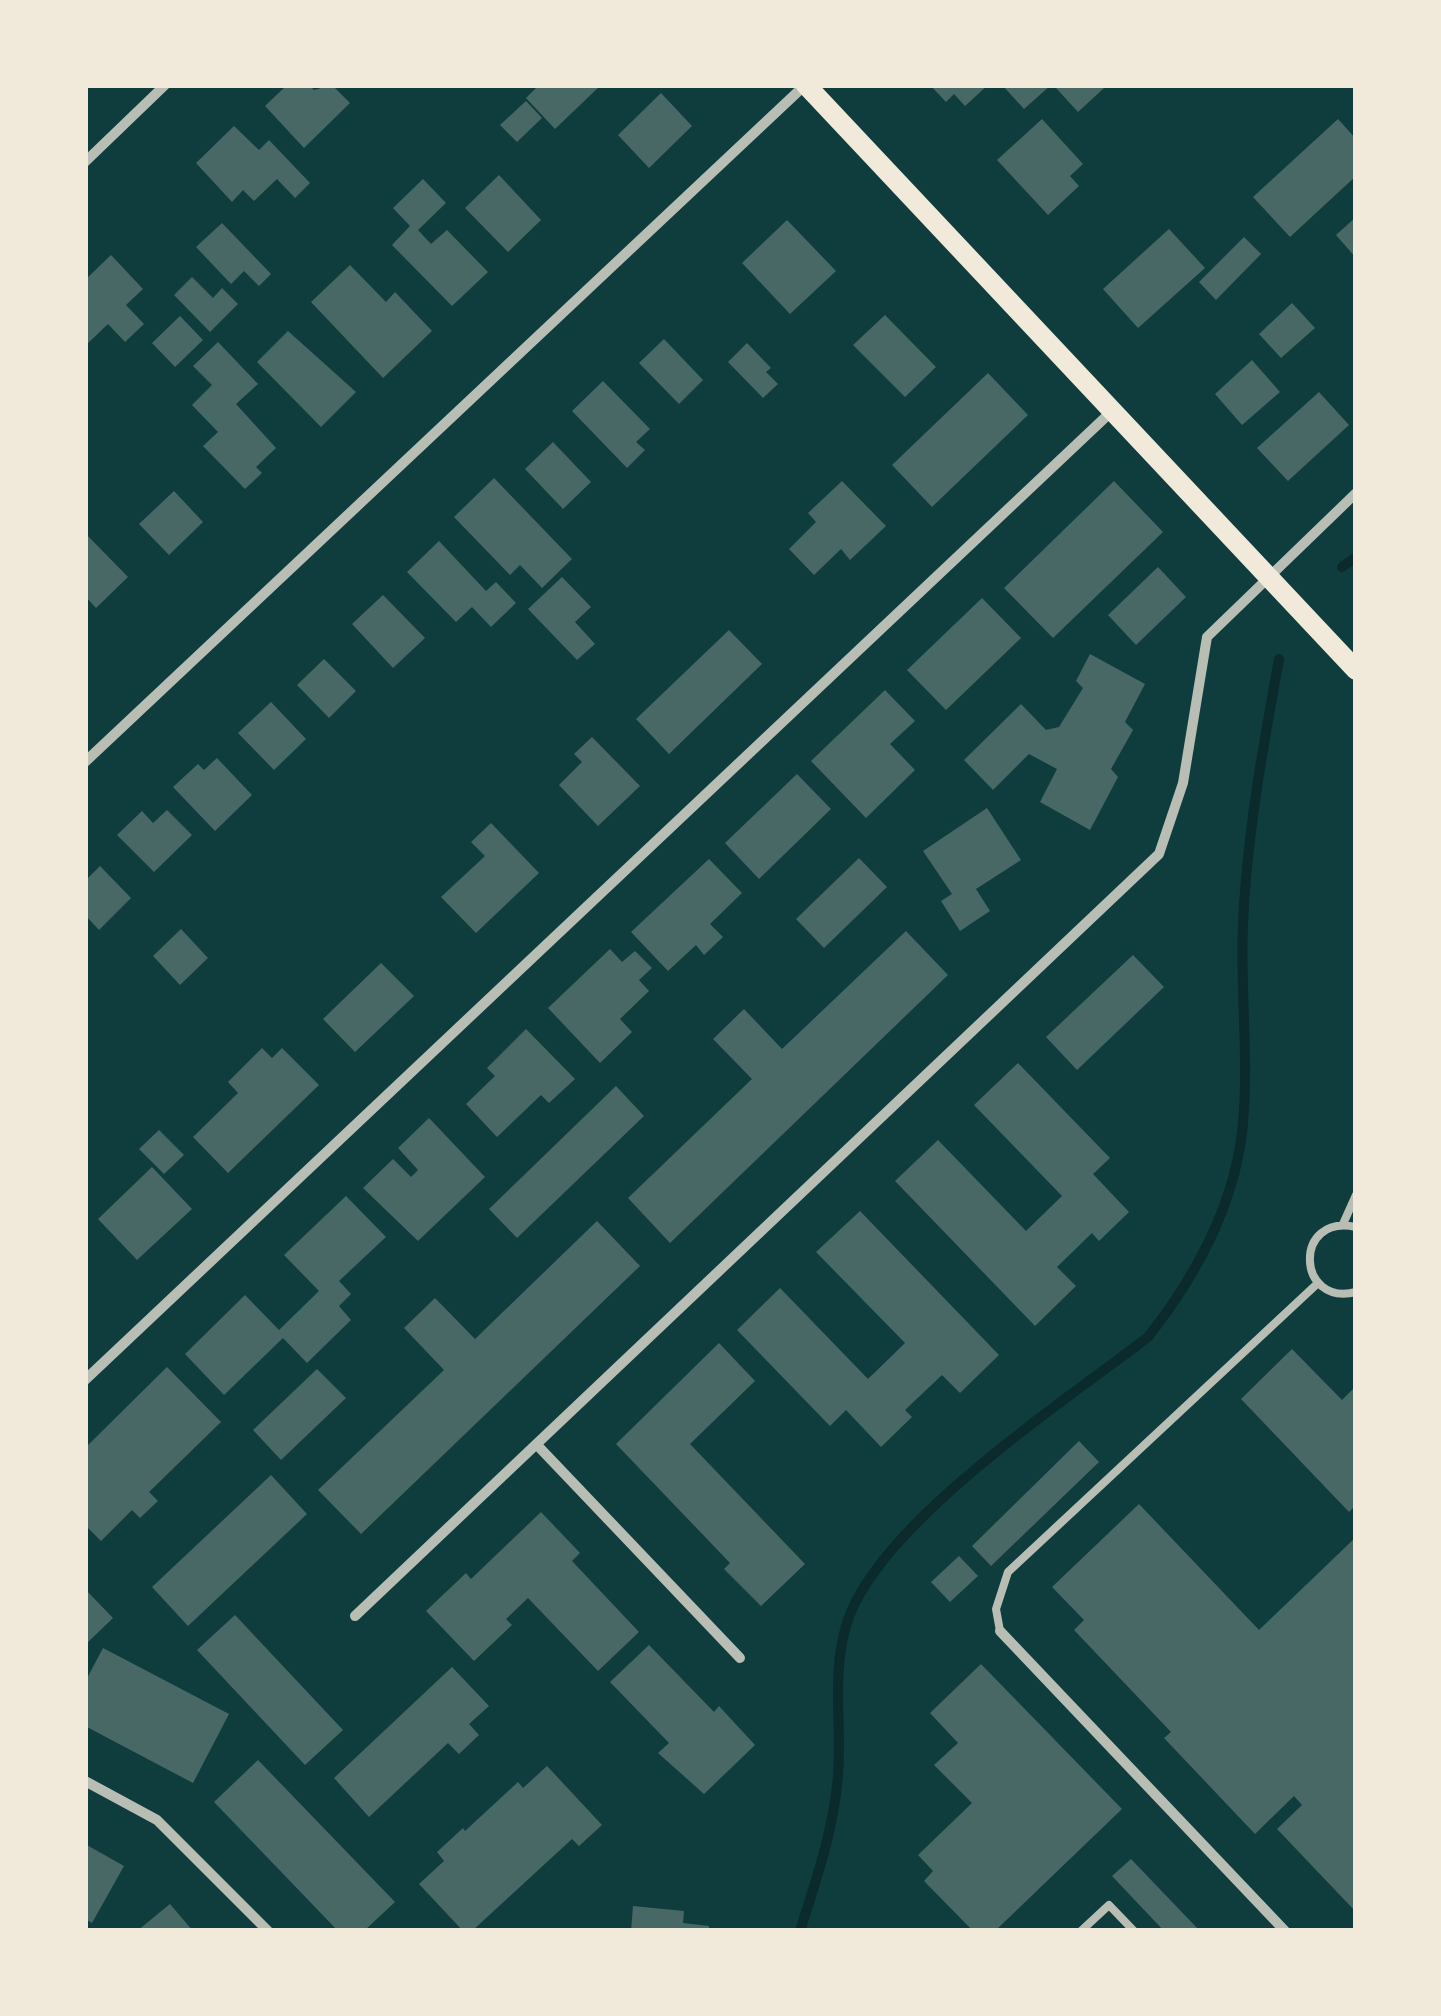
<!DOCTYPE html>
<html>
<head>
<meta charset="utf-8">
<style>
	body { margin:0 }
	#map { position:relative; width:1441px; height:2016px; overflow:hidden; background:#0f3d3e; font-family:"Public Sans",sans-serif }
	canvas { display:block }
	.frame { position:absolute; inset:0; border:88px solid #f1e9da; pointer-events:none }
</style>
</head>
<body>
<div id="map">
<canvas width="1441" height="2016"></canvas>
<div class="frame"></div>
</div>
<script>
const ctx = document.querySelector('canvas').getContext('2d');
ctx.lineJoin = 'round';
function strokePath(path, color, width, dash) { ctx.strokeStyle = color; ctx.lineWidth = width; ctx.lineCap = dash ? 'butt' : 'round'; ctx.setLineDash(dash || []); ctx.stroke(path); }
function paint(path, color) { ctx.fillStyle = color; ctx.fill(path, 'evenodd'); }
strokePath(new Path2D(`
	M1342,567l14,-10
	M800,1931c16,-51 34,-102 38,-156 4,-50 -7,-103 9,-152 31,-99 217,-221 301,-286 48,-61 88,-134 95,-214 6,-65 -3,-133 0,-199 4,-90 20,-177 36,-265`), '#0a2a2b', 10);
paint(new Path2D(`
	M287,85h22l5,5 18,-5 18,18 -46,45 -39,-42z
	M539,85h62l-46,44 -29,-31z
	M930,85h58l-23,21 -11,-12 -8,8z
	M1002,85h49l-27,24z
	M1060,85h41l3,3 -26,24 -22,-24z
	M661,93l31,33 -43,42 -31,-33z
	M526,101l16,17 -25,24 -17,-17z
	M1042,119l41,45 -13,12 9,10 -31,29 -51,-55z
	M1338,119l18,20v37l-66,61 -37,-40z
	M234,126l25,24 10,-10 41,43 -15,15 -18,-19 -23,22 -11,-11 -11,12 -36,-39z
	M499,175l42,45 -33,32 -43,-44z
	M423,179l23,24 -28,27 13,14 16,-14 41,42 -36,34 -60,-61 18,-19 -17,-18z
	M1356,217v41l-20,-23z
	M787,220l49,51 -46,43 -48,-51z
	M222,223l49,51 -12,12 -15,-15 -13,13 -35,-37z
	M1169,229l36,39 -67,60 -35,-39z
	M1244,237l17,17 -45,46 -17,-18z
	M111,255l32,34 -17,16 18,19 -19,18 -17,-18 -23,22v-66z
	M350,265l36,37 9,-10 37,39 -49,47 -72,-76z
	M192,277l21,21 9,-10 16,16 -28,28 -36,-37z
	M1292,303l23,25 -34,30 -22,-24z
	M885,315l51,52 -31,30 -52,-52z
	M180,316l23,24 -28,27 -23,-24z
	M288,331l68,61 -35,35 -64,-65z
	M664,339l39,41 -24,24 -40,-41z
	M218,342l40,42 -22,20 40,44 -20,19 6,6 -17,16 -42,-43 15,-14 -26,-27 20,-20 -19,-19z
	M747,343l24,25 -5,4 12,12 -15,14 -35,-36z
	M1252,360l28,32 -38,33 -27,-31z
	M988,373l40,42 -96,92 -40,-42z
	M603,381l47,48 -14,13 9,8 -18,18 -55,-57z
	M1319,392l30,33 -61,56 -31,-33z
	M553,442l38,40 -28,27 -38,-40z
	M494,478l78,81 -30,29 -22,-23 -10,10 -56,-58z
	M842,481l44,45 -36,34 -9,-11 -27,26 -25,-26 27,-27 -8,-9z
	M1114,481l49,51 -110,106 -49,-50z
	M174,491l29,31 -34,33 -30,-31z
	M85,533l43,44 -32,31 -11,-12z
	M439,541l47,50 10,-9 20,21 -25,24 -19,-20 -16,15 -49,-50z
	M1158,567l28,30 -50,48 -28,-30z
	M562,577l29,30 -16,15 20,22 -18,16 -49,-51z
	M383,595l42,43 -32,30 -41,-44z
	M982,598l39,40 -75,72 -39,-40z
	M729,630l33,34 -93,90 -33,-35z
	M1090,654l55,30 -20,38 8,8 -22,39 7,8 -28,53 -50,-28 17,-33 -28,-15 -36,36 -29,-30 57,-56 25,26 13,-3 24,-39 -7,-7z
	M324,659l32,32 -27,27 -32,-33z
	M885,690l30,31 -25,23 25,26 -49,48 -55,-57z
	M271,702l35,37 -32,31 -36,-37z
	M592,737l48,49 -42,40 -39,-41 23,-23 -8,-8z
	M217,758l35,37 -37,36 -42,-44 25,-23 6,6z
	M797,774l34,35 -72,70 -34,-36z
	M987,808l34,52 -45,29 14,22 -30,20 -19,-30 11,-7 -29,-43z
	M167,810l25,25 -38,37 -37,-37 25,-24 11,12z
	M491,823l48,50 -63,60 -35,-36 44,-41 -14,-14z
	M859,858l28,29 -63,61 -28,-29z
	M709,859l33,34 -32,31 13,13 -19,18 -8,-10 -28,26 -37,-39z
	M100,866l31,32 -32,32 -14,-15v-34z
	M181,929l27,29 -28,27 -27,-29z
	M906,931l42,44 -278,268 -42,-45 124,-119 -39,-40 31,-30 38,40z
	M610,949l12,13 13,-11 17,17 -13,12 10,11 -29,28 12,13 -32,31 -52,-55z
	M1133,955l31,32 -87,83 -31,-33z
	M381,963l33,33 -59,56 -32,-33z
	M526,1029l49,50 -26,24 -8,-8 -44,42 -31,-33 29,-28 -8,-8z
	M262,1048l10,10 10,-10 37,37 -91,88 -35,-36 45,-44 -10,-11z
	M1018,1063l92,95 -17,16 36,38 -30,29 -7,-8 -35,34 19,19 -41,40 -140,-145 43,-41 88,91 36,-35 -88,-91z
	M616,1086l28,30 -127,122 -28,-29z
	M429,1118l56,59 -67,64 -55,-53 30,-29 18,18 7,-7 -20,-22z
	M159,1130l25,25 -20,19 -25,-25z
	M152,1167l40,42 -55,51 -39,-41z
	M346,1196l40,41 -47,44 12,13 -12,12 12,14 -44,43 -24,-25 -59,57 -39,-41 60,-59 34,35 40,-39 -35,-36z
	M860,1211l139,144 -39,38 -18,-18 -37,35 7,7 -31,30 -35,-37 -16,16 -93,-96 43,-42 88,91 37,-36 -89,-91z
	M597,1221l43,45 -279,268 -43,-44 126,-120 -40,-42 31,-30 40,41z
	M719,1343l36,38 -65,63 115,120 -44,42 -37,-37 6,-6 -114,-119z
	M1292,1349l50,51 14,-14v119l-7,7 -108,-113z
	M167,1367l54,55 -72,70 9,9 -18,17 -8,-8 -31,31 -16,-16v-77z
	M317,1369l29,29 -65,62 -28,-30z
	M1079,1441l20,21 -108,104 -19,-20z
	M271,1475l36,39 -119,112 -36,-39z
	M1139,1504l120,126 97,-93v375l-79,-83 25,-24 -8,-9 -39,38 -91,-96 7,-6 -97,-102 10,-10 -32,-33z
	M541,1512l39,41 -8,8 67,71 -41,39 -70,-73 -22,21 6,6 -38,36 -48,-50 40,-38 5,6z
	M959,1556l19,20 -28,26 -19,-20z
	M85,1589l28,29 -28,27z
	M235,1615l108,115 -38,35 -108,-115z
	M649,1645l65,67 5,-6 36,39 -51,49 -46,-41 11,-10 -59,-61z
	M103,1648l126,66 -36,69 -108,-57v-44z
	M981,1664l141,145 -127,122h-22l-49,-50 9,-10 -15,-16 54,-52 -38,-38 24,-22 -28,-30z
	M452,1667l37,39 -20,18 10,11 -20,19 -11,-11 -79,74 -35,-39z
	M258,1760l137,142 -31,29h-26l-124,-129z
	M547,1766l55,59 -23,21 -7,-7 -100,92h-9l-44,-47 25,-23 -7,-9 26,-24 2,3 53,-49 5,6z
	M85,1844l39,22 -32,57 -7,-4z
	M1131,1859l67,70 -2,2h-32l-52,-55z
	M170,1904l23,27h-56z
	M633,1906l51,5 -1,12 26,3v5h-78z`), '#486865');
strokePath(new Path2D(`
	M1343,1224l13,-29
	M1356,1227c-63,-14 -60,80 0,65
	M1000,1631l-4,-22 12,-37 310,-289
	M1081,1931l28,-26 25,26`), '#b8beb3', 8);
strokePath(new Path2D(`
	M85,162l80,-77
	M85,762l720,-677
	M85,1380l1027,-969
	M538,1446l202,212
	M355,1616l804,-762 24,-71 24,-146 149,-144
	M1000,1631l285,300
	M85,1781l72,39 111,111`), '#b8beb3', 10);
strokePath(new Path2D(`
	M806,85l550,585`), '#f1e9da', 20);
</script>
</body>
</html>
